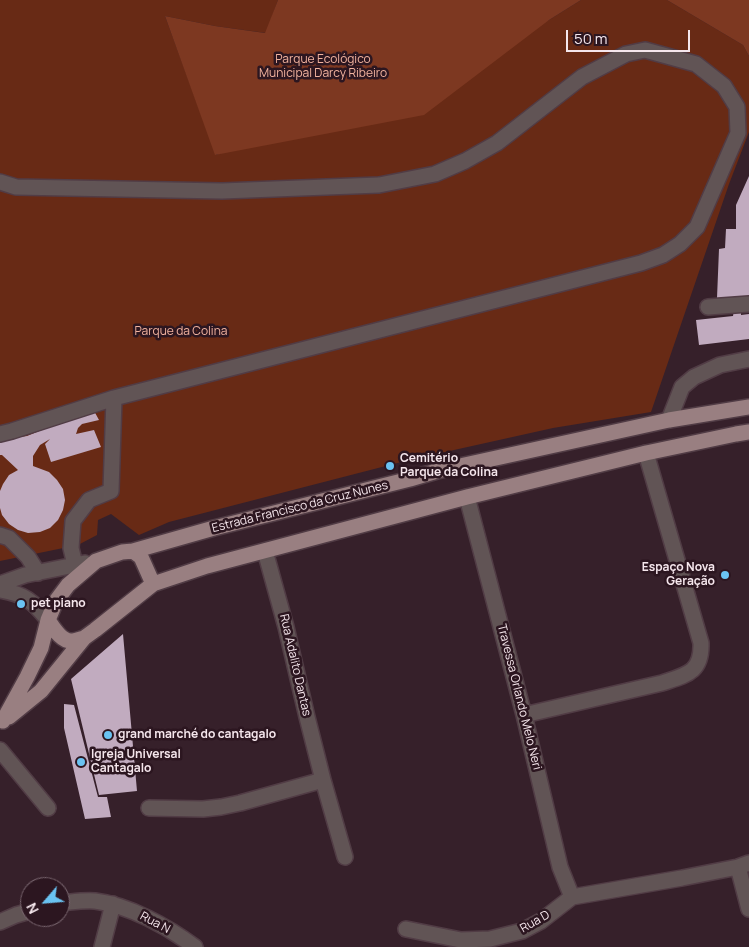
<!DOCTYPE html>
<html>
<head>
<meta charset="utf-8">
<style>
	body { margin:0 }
	#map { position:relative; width:749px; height:947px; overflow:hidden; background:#36202a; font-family:Manrope,sans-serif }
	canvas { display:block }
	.north { position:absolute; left:20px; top:877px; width:50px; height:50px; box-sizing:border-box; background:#2c1620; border:1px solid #7c6972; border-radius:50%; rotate:243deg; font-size:14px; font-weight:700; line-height:20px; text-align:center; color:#f5e6ec }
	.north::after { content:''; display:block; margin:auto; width:18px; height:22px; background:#6ac3f2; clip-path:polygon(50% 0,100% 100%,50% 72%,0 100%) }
	.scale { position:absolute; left:566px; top:30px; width:124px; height:22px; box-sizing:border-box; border:2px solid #f5e6ec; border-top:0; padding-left:6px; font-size:15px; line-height:18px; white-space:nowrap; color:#f5e6ec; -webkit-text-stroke:4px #2c1620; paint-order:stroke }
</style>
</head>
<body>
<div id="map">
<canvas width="749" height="947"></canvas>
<div class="north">N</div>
<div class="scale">50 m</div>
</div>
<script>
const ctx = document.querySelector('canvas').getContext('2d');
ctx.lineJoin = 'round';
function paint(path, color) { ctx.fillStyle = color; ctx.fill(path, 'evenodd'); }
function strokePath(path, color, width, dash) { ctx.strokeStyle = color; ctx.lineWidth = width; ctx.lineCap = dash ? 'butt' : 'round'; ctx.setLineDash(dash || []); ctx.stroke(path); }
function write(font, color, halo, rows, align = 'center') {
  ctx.font = font + ' Manrope,sans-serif'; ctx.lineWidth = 5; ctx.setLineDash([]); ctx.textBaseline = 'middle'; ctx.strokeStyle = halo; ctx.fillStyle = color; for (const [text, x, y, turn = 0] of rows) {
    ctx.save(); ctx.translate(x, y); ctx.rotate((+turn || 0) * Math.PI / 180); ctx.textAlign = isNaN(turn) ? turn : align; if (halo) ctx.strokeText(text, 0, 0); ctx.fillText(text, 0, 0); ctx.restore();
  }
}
paint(new Path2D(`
	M0,0h278l-12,33 -51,-7 -50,-10 51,139 333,-135 32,-20h86l76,45 6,11v76l-20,52 -78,228 -98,16 -144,32 -240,62 -30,13 -28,-21 -13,6 -1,15 -19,10 -78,16z`), '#682a15');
paint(new Path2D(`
	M278,0h303l-32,20 -125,95 -209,40 -50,-139 50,10 50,7z
	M667,0h82v56l-6,-11z`), '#7d3821');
paint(new Path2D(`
	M749,176v122h-8v17l8,-1v25l-50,6 -3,-25 37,-4 3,-18h-19l2,-49 6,-1 1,-19h10v-24z
	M93,409l6,11 -17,4 -4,4 -2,6 18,-4 7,17 -50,15 -6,-18 5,-5 -10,6 -7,11v10l16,6 8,8 6,9 2,11 -2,10 -5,10 -8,8 -10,4 -12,1 -10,-3 -9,-6 -7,-9 -2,-7v-17l3,-7 6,-9 9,-5 -16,-15h-2v-15l27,-4z
	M123,634l14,157 -38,4 -28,-116z
	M64,704l10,1 24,92h9l4,20 -26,2 -21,-91z`), '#c1abbf');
const minor = new Path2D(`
	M0,182l16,5 206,4 157,-6 56,-11 30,-13 32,-18 85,-66 44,-23 19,-4 51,14 28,22 13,21 1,26 -41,94 -17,17 -17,11 -22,8 -527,135 -3,93 -22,9 -16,21 -2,27 4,17
	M708,307l41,-3
	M669,420l13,-33 12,-10 26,-12 29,-6
	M0,434l12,-3 102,-33
	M467,497l57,218 36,152 12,30
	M0,535l9,3 19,19 10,16
	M265,551l21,76 21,90 16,63 22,77
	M0,584l25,-9 60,-12
	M0,590c24,4 33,11 48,30
	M524,715l138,-32c24,-8 40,-10 39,-40l-55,-190
	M0,750l48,58
	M149,808l54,1 18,-2 19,-4 83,-23
	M738,867l11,42
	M60,903c12,-1 24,-3 35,-2 34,4 73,26 100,46
	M0,922l16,-7 14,-4
	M406,929l55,11 29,-1 32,-8 19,-10 31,-24 110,-19 56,-11 11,-4
	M102,947l11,-43`);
const major = new Path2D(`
	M133,551l8,6 12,27
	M48,620c5,7 13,22 24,21 4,0 8,-2 12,-3
	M9,717l32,-26 43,-53 11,-8 58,-46 54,-18 260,-69 179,-44 90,-19 13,-2
	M3,721l24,-44 14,-29 7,-28 8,-19 12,-16 28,-24 26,-9 11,-1 81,-23 196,-49 27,-8 232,-51 80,-13`);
strokePath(minor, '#513c45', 18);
strokePath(major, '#513c45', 18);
strokePath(minor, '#615455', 15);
strokePath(major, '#997f81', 15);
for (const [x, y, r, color] of [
	[390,466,5,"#6ac3f2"],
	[725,575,5,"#6ac3f2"],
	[21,604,5,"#6ac3f2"],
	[108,735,5,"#6ac3f2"],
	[81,762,5,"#6ac3f2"]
]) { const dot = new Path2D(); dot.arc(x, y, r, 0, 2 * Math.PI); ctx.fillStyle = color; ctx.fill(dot); strokePath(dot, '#2c1620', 2); }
write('12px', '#f2b39f', '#2c1620', [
	["Parque Ecológico",323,60],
	["Municipal Darcy Ribeiro",323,74],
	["Parque da Colina",181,332]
]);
write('bold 12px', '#f5e6ec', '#2c1620', [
	["Cemitério",400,459],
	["Parque da Colina",400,473],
	["Espaço Nova",715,568,"right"],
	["Geração",715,582,"right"],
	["pet piano",31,604],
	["grand marché do cantagalo",118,735],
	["Igreja Universal",91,755],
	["Cantagalo",91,769]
], 'left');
write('12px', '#f5e6ec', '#2c1620', [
	["Estrada Francisco da Cruz Nunes",300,507,-14],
	["Rua Adalito Dantas",295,665,77],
	["Travessa Orlando Melo Neri",519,697,76],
	["Rua D",535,922,-30],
	["Rua N",155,923,28]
]);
</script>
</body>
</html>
